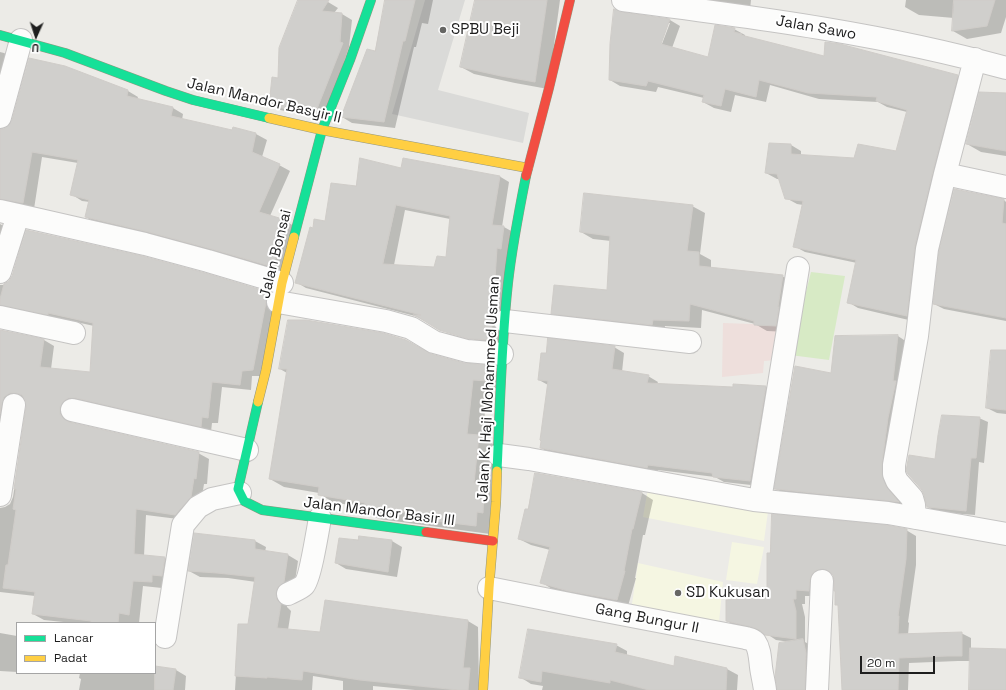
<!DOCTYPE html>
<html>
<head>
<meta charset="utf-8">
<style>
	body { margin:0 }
	#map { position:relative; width:1006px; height:690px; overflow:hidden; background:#ecebe7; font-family:"Space Grotesk",sans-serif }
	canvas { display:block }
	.legend { position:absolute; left:16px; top:622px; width:140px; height:52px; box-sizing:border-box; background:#fff; border:1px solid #a5a5a5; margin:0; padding:5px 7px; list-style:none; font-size:12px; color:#1e1e1e }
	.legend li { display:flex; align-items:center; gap:8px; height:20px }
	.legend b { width:20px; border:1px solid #a5a5a5 }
	.north { position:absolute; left:16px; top:16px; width:40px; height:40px; -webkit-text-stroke:3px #fff; paint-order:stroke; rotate:183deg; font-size:11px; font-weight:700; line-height:16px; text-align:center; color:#1e1e1e }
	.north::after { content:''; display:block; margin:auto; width:14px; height:18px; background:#1e1e1e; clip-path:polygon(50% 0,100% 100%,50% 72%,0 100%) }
	.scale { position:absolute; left:860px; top:656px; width:75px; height:18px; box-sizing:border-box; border:2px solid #1e1e1e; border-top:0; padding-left:5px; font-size:12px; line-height:14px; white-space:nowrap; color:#1e1e1e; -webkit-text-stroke:3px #fff; paint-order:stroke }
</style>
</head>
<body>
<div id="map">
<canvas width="1006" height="690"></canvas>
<ul class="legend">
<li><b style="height:5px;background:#16e098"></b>Lancar</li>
<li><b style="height:5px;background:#ffcf43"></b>Padat</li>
</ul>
<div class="north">U</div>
<div class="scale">20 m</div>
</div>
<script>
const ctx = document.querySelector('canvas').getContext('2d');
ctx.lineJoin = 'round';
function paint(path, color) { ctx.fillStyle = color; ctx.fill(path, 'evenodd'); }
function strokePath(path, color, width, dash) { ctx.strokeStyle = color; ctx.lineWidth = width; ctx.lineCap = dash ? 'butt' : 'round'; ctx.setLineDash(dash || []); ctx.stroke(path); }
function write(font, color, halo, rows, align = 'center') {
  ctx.font = font + ' "Space Grotesk",sans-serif'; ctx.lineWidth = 4; ctx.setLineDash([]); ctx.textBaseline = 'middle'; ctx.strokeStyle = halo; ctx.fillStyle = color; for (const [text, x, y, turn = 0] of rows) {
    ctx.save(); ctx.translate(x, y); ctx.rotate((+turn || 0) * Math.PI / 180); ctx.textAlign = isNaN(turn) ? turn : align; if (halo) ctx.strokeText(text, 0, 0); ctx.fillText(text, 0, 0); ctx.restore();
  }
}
paint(new Path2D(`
	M723,323l57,2 -4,35 -12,1 -1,12 -41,4z`), '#eedfdc');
paint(new Path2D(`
	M649,483l120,21 -5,37 -121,-24z
	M732,542l32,5 -7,37 -31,-4z
	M638,563l85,19 -4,40 -87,-18z`), '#f5f6e2');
paint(new Path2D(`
	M425,0h40l-27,90 91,23 -6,30 -131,-29z`), '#dadad8');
paint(new Path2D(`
	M811,272l34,4 -16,84 -39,-5z`), '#d7eac5');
paint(new Path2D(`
	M299,0h12l17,2 10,6 -4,5 8,1 10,6 -3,27 -24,72 -45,-9 -10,-6 8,-25z
	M386,0h47l-5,24 -6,-1 -6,24h-2l-19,81 -43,-5 -10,-6 34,-65z
	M476,0h84l-12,89 -33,-6 -41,-9 -13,-7z
	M679,0h72l-1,10z
	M906,0h100v17l-5,16 -34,6 -14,-8 1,-13 -35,-3 -14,-8z
	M621,13l49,7 10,6 -8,22 37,10 25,-29 11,6v2l80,21 132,18 11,6 -51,240 -59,-14 -10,-6 9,-39 -52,-11 -11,-6 9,-41 -6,-1 -11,-6 -7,-19h-2l-11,-6 25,-28 10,6v5l54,3 42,-7 10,-40 -20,-5 -9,-5 -59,-3 -49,-14 -4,17 -31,-7 -4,17 -17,-4 -11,-6 1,-4 -46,-11 -2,5 -36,-6 -10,-6zM668,23h2l-10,26 -1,-1z
	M0,52l4,1 11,6 -15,54z
	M128,91l10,6 -1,3 36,8 10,6 -1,6 51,11v-2l23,5 11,6 -5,17 17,8 11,6 -20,45 15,5 11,6 -12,46 -188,-50 -10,-6 4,-15 -8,-1 -11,-7 7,-31 -36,-6 -8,52 -34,2v-81h4z
	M1006,95v61l-25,-4 -14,-8z
	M401,170l98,6 10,6 -7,45h2l9,5 -13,113 -20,-1 -30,-9 -4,-2 28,8v-2l-51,-19 -8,-4 -109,-28 -10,-6 17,-53 13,-7 30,-34zM405,210l45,9 -3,40 -12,9 -41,-3z
	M1004,200l2,2v119l-62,-12 -10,-5z
	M692,206l13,7 -5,41 11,6v8l71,8 13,7 -7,49 -21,-1 -12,-7 -53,-14 -1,18 -36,-2 -1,5 -100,-11 -12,-7 56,-21 3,-51 -18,-2 -12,-7z
	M0,224l12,7 -12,38z
	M9,282l258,11 11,6 -15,77h-11l-1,14 -29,-3 -4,36h-6l-1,9 -141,-11 3,3 125,29 11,6 -2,25h-3l-3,19 -15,17 -40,-5 -2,41 21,2 10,6 -3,18 -9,-1 -1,7 -19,-2 -4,37h-66l-29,-3 -11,-6 2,-18 -35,-4v-84l5,-1 5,-3 3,-7 14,-90 -2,-9 -4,1 -21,87v-155l44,9 10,6 -3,23 40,4 3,-47 -36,-8v2l-58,-8v-27h3z
	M898,336l9,6 -10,82 10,83 -122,-13 -9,-5 56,-115 4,-37z
	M614,347l10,6 -2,19 26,4 10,6 -1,2 77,4 32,-1 9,5 -15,94 -36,-4 -9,-5 -57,-7 -1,3 -107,-20 -9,-5 7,-63 -9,-5z
	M431,355l33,9 25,2 14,9v14l-15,-2 -6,50 11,7 -3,90 -111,-15 -15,-8 1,-3 -32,-6 -14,-8v-1l-35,-6 -14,-8 17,-106 -7,-4z
	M1006,371v43l-9,-1 -10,-5z
	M979,418l9,4 -4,41 -5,-1 -4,53 -39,-3 -8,-5 8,-47z
	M642,493l11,7 -8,35h-2l-8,43h1l-8,28 -48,-9 -28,-8 -11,-7 9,-32 -19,-5 -12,-6 10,-28z
	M906,530l10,6v29l-8,57 1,1 -1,12 53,-2 10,5v12h35v40h-36v-29h-12l-49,2 -1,27h-65l-4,-84 -3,-2 -1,-23 -2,-7 -7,1 -7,21h-14v8h-3l3,13v25l7,4 2,44h-36l12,-48 -14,-2 -12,-8 -27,-5 -10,-6 21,-22 20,-7z
	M195,534l60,7 11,6 -1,5 23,3 10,6 -4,27 -8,12 1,7 4,4 -3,19 33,3 5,-32 142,20 10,6 1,63h-64l-42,-4v4h-30v-9l-30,-5 -1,14h-77l4,-65h10l7,-43 -28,-4 -28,-1 -11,-6z
	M360,537l32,4 10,6 -5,30 -51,-8 -10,-6 23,-21z
	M0,633l17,3v36l-17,-1z
	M616,645l11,6v4l48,13 1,-11 51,12 11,6 -1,15h-195l1,-4 -12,-2 -11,-7z
	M155,667l21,3 10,6 -1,14h-106l2,-11 -2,-1 1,-5h75z`), '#0003');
const building = new Path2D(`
	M298,0h31l-7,11 20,2 -2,29 3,1 -28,71 -10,-1 -36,-8 3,-28 6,1 1,-30z
	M385,0h30l-10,41h-2l-19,81 -43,-5 26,-68 8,2z
	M475,0h72l-12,82 -34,-6 -41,-9z
	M954,0h41l-8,26 -35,5z
	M614,9l7,3 49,7 -9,25 47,13 7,-32 20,3 -1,4 8,2 -1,1 83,21 1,-14 15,2 118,31 -25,96 -18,75 -8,70 -60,-13 9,-43 -63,-13 10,-46 -18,-2 -8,-25 -12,-1 4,-30 22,1v10l63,4 4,-14 38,7 11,-41 -31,-9 1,-4 -69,-4 -49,-13 -3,17 -31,-8 -4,17 -19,-4 2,-7 -56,-14 -2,5 -37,-6 1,-36z
	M29,58l36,8 63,24 -1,6 46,11 -2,9 61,14 1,-3 23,6 -4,19 28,12 -21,48 27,8 -13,47 -62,-18 -63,-17 -63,-15 4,-17 -19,-5 8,-35 -46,-8 -9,51 -23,-4v-70h4l4,-3 4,-6z
	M979,92l27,1v58l-40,-7z
	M360,158l41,10 2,-10 97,18 -8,49 12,1 -3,23 -4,-1 -6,92 -22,-1 -30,-9 -21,-13 -5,-2h8l-126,-32 15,-56 3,1 1,-9 11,2 6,-38 25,3zM396,205l54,11 -4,41 -9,-1 -3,11 -51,-3z
	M954,189l50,10 -2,24 4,1v94l-73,-14 6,-53z
	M584,193l109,12 -6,46 12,1v14l84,9 -5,32h1l-3,19 -22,-1v-4l-64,-17 -1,17 -36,-1 -1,5 -101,-11 3,-29 53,5 3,-54 -30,-4z
	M26,230l116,26 63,17 63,19 -15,78 -11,1 -2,14 -28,-3 -4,36 -6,-1 -1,10 -126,-29h-7l-5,4 -3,5v7l4,5 5,3 130,30 -3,27 -2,-1 -3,19 -16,18 -39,-6 -2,45 31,3 -3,19 -10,-1v7l-19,-1 -4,34 -10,-2 -1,10h-27v-2l-59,-7 3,-22 -32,-4 3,-23h2l8,-55 -3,-1 3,-20h-2l12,-82 -1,-7 -3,-5 -6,-2h-6l-6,4 -2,6 -2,11v-84l44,9 -4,28 50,5 3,-49 -45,-10v2l-48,-10v-6l4,-15 5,-3 3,-5z
	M288,320h18l77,13 23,7 25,14 33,9 25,2 -1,16 -15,-1 -6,54 12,1 -5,48 10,1 -1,29 -6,-1 -1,14 -41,-5 1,-3 -40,-7v4l-33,-4 2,-8 -47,-8 1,-8 -50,-8 18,-110h-8z
	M898,335l-5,46h3l-8,37 -6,45v11l4,12 13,16 -125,-13 21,-123 36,7 4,-37z
	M548,338l67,8 -3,23 37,6 -2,8 86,4v-3l33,2 -16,95 -37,-4 -1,-4 -64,-8 -1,3 -107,-20 1,-7 -1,-1 8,-59 -10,-1 3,-27h5z
	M991,350h15v60l-20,-2z
	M942,415l38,2 -4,41h-5l-5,53 -39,-4 -3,-12 -2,-5 -14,-16 -2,-3 3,-16 26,4 3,-24z
	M535,473l107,19 -9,37h-1l-8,42h1l-8,29 -49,-9 -28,-8 10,-36 -32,-8 7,-30h3z
	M772,514l114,11 21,4 -1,30 -8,57h1l-1,18 64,-2v24h-15l-48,2 -1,32h-56l-4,-85h-3v-14h-1v-10l-1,-6 -4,-4 -6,-2 -6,1 -5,4 -2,6 -1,11 -13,-1v9h-3l3,12v28l-31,-4 -4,-4 -6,-3 -29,-7v-21l22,-2 3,-8 16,1v-38h3z
	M194,533l61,7v9l33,5 -4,28 -6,5 -2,6 1,7 4,4 -4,24 43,4 5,-32 143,20 -5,48h7l-2,22h-10l-98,-10 -57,-9 -1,9 -35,-3v1l-32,-2 3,-52h10l7,-47 -38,-4 -29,-2z
	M359,536l33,4 -4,32 -53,-9 4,-25 19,2z
	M528,629l89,15 -2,8 59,14 1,-10 52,12 -1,22h-77l-39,-10v3l-68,-12 -1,11 -22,-4z
	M803,639l3,14 -1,37h-28l-2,-13 4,-34z
	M970,648l36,1v41h-37z
	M155,666l21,3 -3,21h-18z`);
paint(building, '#d0cfcc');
strokePath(building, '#cfccc8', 1);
const street = new Path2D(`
	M623,0c129,17 258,33 383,68
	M0,117l21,-77
	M945,174l61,13
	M0,211l18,4 127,29 63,17 74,22
	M0,272l18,-57
	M278,302l108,19 25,7 23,14 33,9 35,3
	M0,317l74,16
	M505,321l185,21
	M72,410l175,40
	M499,455l30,4 225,41 134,13 118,21
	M0,495l14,-90
	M760,500l38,-232
	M915,518l-1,-13 -2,-7 -15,-17 -3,-7v-9l23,-129 10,-87 18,-75 30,-115
	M489,588l106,21 151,29c3,1 6,1 9,4 5,7 5,17 6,25 1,8 3,15 4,23
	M288,594c5,-3 12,-5 16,-9 6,-6 14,-56 16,-67
	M165,637l18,-112 15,-18 14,-8 28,-6
	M817,690l5,-109`);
const fast = new Path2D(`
	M0,35l65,18 101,38 27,9 76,18
	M294,237l28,-107 28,-70 21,-60
	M258,402l-20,87 6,12 18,9 164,22
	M497,471c3,-62 4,-125 11,-188 4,-36 11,-72 18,-107`);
const slow = new Path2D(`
	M269,118l53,12 206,38
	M258,402l8,-32 16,-87 12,-46
	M483,690l6,-102 7,-86 1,-31`);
const jam = new Path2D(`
	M526,176l23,-88 21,-88
	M426,532l67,9`);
strokePath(street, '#c5c4c3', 24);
strokePath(fast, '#93967f', 10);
strokePath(slow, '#93967f', 10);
strokePath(jam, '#93967f', 10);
strokePath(street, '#fcfcfb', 22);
strokePath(fast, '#16e098', 9);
strokePath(slow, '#ffcf43', 9);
strokePath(jam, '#f24e42', 9);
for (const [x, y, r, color] of [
	[443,30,4,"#666664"],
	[678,593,4,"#666664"]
]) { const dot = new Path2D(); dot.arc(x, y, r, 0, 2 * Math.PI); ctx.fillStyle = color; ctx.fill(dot); strokePath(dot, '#fff', 1.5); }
write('15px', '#1e1e1e', '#fff', [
	["Jalan Sawo",816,28,10],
	["Jalan Mandor Basyir II",264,101,13],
	["Jalan Bonsai",276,254,-76],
	["Jalan K. Haji Mohammed Usman",489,389,-87],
	["Jalan Mandor Basir III",379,512,7],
	["Gang Bungur II",647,619,11]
]);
write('15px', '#1e1e1e', '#fff', [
	["SPBU Beji",451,30],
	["SD Kukusan",686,593]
], 'left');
</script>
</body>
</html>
